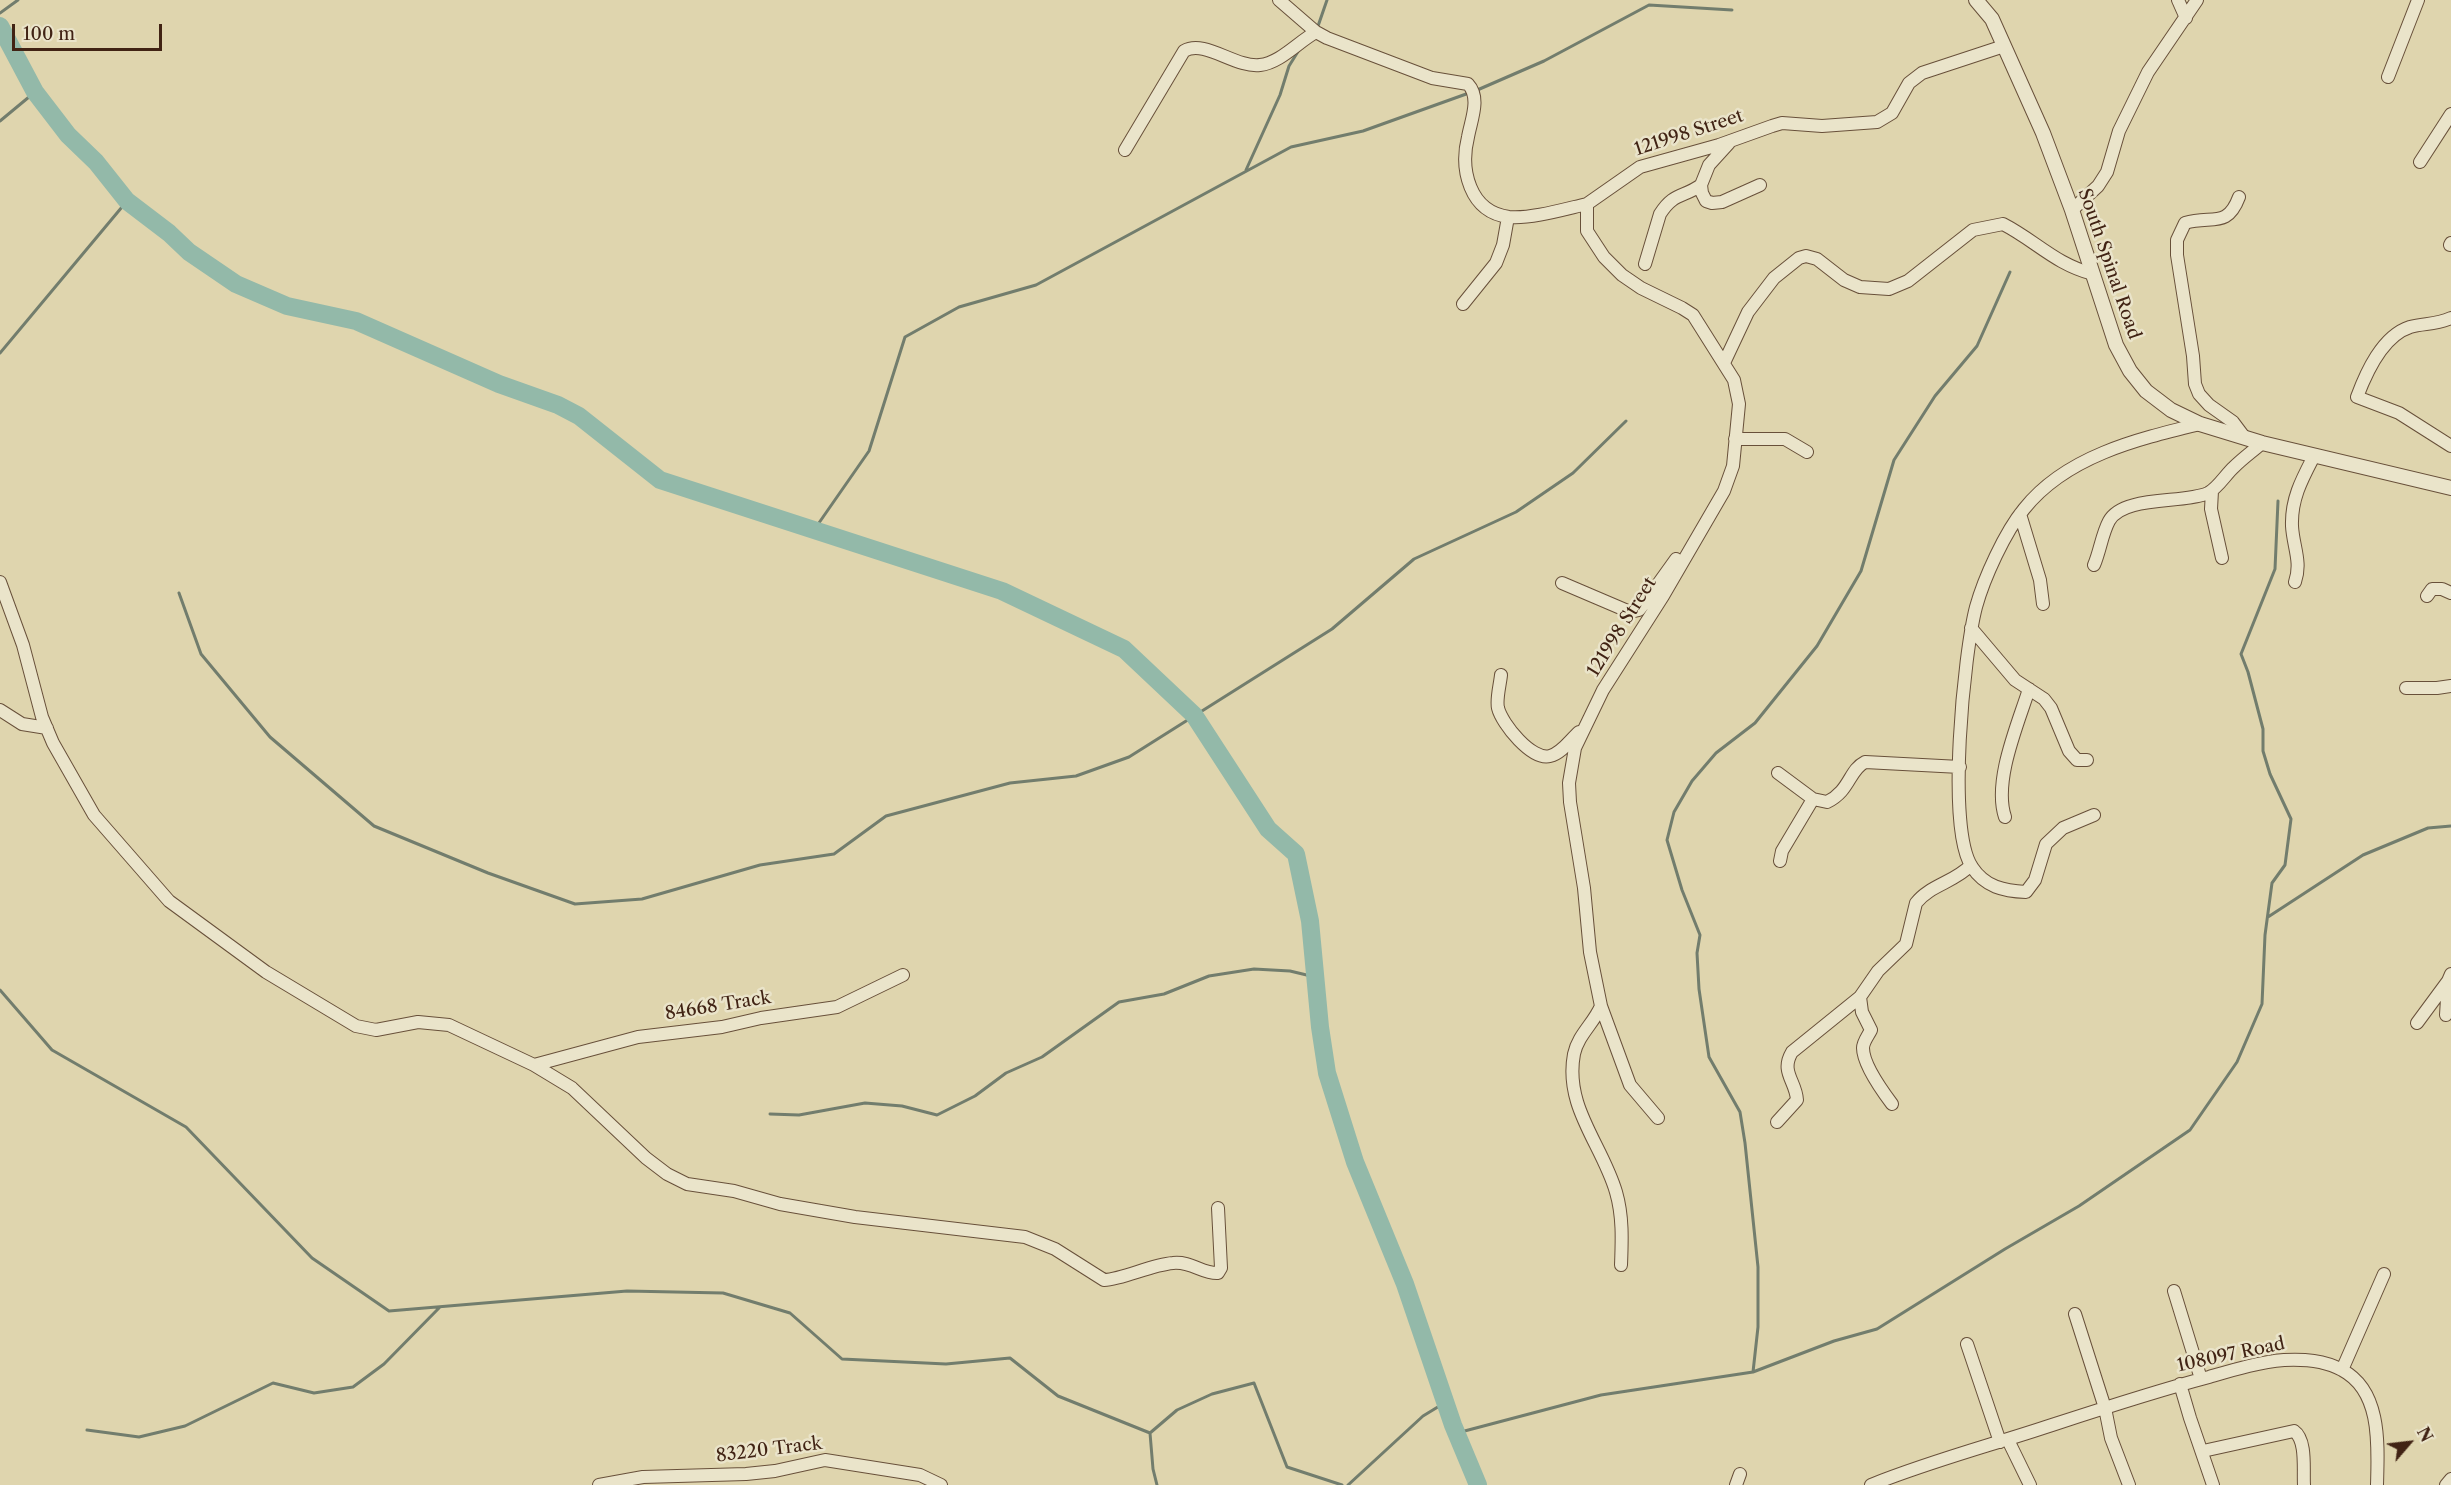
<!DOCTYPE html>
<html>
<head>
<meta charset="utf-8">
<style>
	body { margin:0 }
	#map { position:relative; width:2451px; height:1485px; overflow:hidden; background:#dfd5ae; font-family:"Libre Caslon Text",serif }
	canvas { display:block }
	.north { position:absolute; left:2379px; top:1413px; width:60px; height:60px; -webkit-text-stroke:4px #eae4ca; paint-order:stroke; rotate:62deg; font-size:16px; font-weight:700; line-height:24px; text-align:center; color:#412314 }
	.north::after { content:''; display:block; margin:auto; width:21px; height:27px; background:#412314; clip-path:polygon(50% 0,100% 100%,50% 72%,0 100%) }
	.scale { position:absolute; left:12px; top:24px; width:150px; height:27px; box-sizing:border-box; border:3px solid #412314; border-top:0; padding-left:8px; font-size:18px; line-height:21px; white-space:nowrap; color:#412314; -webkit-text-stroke:4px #eae4ca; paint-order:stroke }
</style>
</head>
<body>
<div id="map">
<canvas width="2451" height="1485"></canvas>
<div class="north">N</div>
<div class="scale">100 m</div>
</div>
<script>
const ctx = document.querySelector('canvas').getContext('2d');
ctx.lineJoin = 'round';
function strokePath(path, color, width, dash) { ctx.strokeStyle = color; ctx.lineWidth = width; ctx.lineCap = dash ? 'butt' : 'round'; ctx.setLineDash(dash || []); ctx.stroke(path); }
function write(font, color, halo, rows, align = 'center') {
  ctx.font = font + ' "Libre Caslon Text",serif'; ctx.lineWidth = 5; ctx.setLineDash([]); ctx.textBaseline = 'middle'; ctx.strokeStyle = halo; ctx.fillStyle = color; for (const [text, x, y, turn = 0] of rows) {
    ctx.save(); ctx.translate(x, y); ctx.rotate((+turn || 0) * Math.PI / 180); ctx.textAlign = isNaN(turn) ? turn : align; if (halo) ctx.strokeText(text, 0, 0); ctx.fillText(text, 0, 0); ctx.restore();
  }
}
strokePath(new Path2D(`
	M0,13l18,-13
	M1317,29l10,-29
	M1475,91l69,-30 105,-56 83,5
	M0,121l35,-29
	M1246,170l34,-75 9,-29 10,-16
	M0,353l127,-152
	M814,530l55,-79 36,-114 54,-30 77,-22 255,-138 72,-16 106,-38
	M179,593l22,61 69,83 104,89 114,47 87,31 67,-5 118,-34 74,-11 52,-38 124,-33 66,-7 53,-19 203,-128 82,-70 102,-47 57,-39 53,-52
	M2268,917l95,-62 65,-27 23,-2
	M0,990l52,60 134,77 126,131 77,53 238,-20 96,2 67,20 52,46 104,5 64,-6 48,38 92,37
	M770,1114l29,1 66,-12 37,3 35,9 38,-19 31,-23 36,-16 77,-55 45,-8 45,-18 45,-7 36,2 25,6
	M1753,1372l5,-45v-60l-13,-124 -5,-31 -31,-55 -10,-68 -2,-36 3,-18 -18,-45 -15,-50 7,-28 18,-31 24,-28 39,-30 62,-77 44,-75 33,-111 41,-64 42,-50 33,-74
	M87,1430l52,7 46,-11 88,-43 41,10 39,-6 31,-23 56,-57
	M1457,1433l144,-38 152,-23 81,-31 43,-12 128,-80 74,-43 111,-76 47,-68 25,-58 3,-69 7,-52 13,-18 6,-46 -21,-45 -7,-23v-22l-15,-57 -7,-18 34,-85 3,-68
	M1157,1485l-4,-16 -3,-36 27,-23 35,-16 42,-11 33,84 55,18
	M1348,1485l75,-69 23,-14`), '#727d6d', 3);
strokePath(new Path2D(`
	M0,26l35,66 33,43 28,27 31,39 42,32 20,19 47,32 51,22 69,15 143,63 59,21 21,11 81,64 342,111 122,58 70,66 74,114 28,25 14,67 10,106 7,46 28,89 50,122 48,141 25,60`), '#93b9a9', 18);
const minor = new Path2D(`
	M1279,0l37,32 11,6 105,40 36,6c13,14 3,36 0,53 -8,32 1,75 41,80 22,2 56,-8 78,-13
	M2178,0l8,18
	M2388,77l30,-77
	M1125,150l59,-99c21,-12 51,17 76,14 20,-2 38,-23 56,-33
	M2420,162l31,-48
	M1701,185l1,8 4,8 6,2 10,-1 38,-17
	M2239,197c-12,32 -27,18 -54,26l-8,17v15l16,101 2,28 4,10 10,11 24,17 12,16
	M2072,210l26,-24 9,-14 12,-41 29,-59 49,-72
	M2450,245l1,-2
	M1645,264l15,-50c14,-22 23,-16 41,-29l8,-20 20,-22
	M1463,304l33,-41 7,-18 5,-28
	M2451,318c-15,7 -27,5 -41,9 -28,9 -44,46 -53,70l42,16 52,33
	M1724,363l24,-51 26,-34 25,-20 7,-2 11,3 27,21 16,7 29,2 19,-8 65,-51 30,-6c33,17 52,40 90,50
	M1735,439h50l22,13
	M2212,491l-1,18 11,49
	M2020,514l20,66 3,24
	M2094,565c6,-14 8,-31 15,-44 14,-26 75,-17 99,-28 10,-5 18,-19 26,-26 9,-9 19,-16 28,-24
	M0,582l23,63 19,72 11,26 41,72 75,86 97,71 90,54 20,4 42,-8 31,3 85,40 38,23 74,70 21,16 20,10 47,7 46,13 75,13 170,20 30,12 49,31c20,-1 46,-15 69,-17 18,-2 30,11 45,10l3,-5 -3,-60
	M2295,582c7,-20 -2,-36 -3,-56 -1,-27 10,-47 22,-70
	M1562,583l68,29 9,-2 4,-5 33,-46
	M2427,596l5,-7h10l9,4
	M1971,628l44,52 29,19 7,9 18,43 8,9h10
	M1501,675c-1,10 -5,24 -3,33 4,16 34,53 52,48 12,-3 20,-16 29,-24
	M2406,688h31l14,-2
	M0,710l22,14 25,4
	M1778,773l35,26 14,3c23,-11 22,-32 38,-40l95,5
	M2094,815l-31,13 -17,16 -11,36 -9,12c-22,-1 -41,-5 -54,-25 -26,-38 -8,-214 4,-260 8,-29 29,-75 48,-98 42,-53 114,-70 176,-85
	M2005,817c-12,-36 13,-93 24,-128
	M1780,861l2,-10 31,-52
	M1860,997l2,15 9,18c-3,6 -8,12 -8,18 0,16 20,44 29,56
	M1601,1006l29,79 28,33
	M2446,1015l2,-33
	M2417,1023l31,-42 3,-7
	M534,1065l104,-28 84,-10 39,-9 76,-11 66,-32
	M1777,1122l20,-22c-1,-19 -17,-28 -5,-48l68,-55 18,-26 28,-27 10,-41c14,-18 39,-21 55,-38
	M1621,1265c1,-25 2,-49 -5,-73 -14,-48 -52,-85 -42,-138 4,-19 20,-31 27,-48l-11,-54 -6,-64 -14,-86 -1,-19 6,-35 28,-58 60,-94 61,-105 9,-25 6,-62 -5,-24 -41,-65 -11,-7 -41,-20 -19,-13 -18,-18 -17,-26v-27l53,-37 79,-22 53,-19 10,-3 40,3 55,-4 15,-9 17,-30 13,-10 82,-27
	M2174,1291l27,88
	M2075,1314l30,94 6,30 18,47
	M1967,1344l33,98
	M2342,1370l42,-96
	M2180,1384l10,34 23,67
	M2008,1440l22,45
	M2203,1451l91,-20c13,9 9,39 10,54
	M599,1485l44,-8 103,-3 29,-3 50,-11 95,15 21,10
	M1736,1485l4,-11
	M1871,1485c59,-24 121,-40 181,-60 52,-17 104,-34 157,-48 24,-7 50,-15 75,-17 20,-1 40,0 58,10 40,21 36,76 35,115
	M2446,1485l5,-6`);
const tertiary = new Path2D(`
	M1976,0l16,19 51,114 29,77 44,135 14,26 16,20 25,19 29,14 62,19 189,45`);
strokePath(minor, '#68503a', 14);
strokePath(tertiary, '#68503a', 16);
strokePath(minor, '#eae4ca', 12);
strokePath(tertiary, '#eae4ca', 14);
write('18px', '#412314', '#eae4ca', [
	["121998 Street",1689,133,-18],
	["South Spinal Road",2109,264,71],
	["121998 Street",1622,627,-58],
	["84668 Track",718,1006,-9],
	["108097 Road",2231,1355,-12],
	["83220 Track",769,1450,-7]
]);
</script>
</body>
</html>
